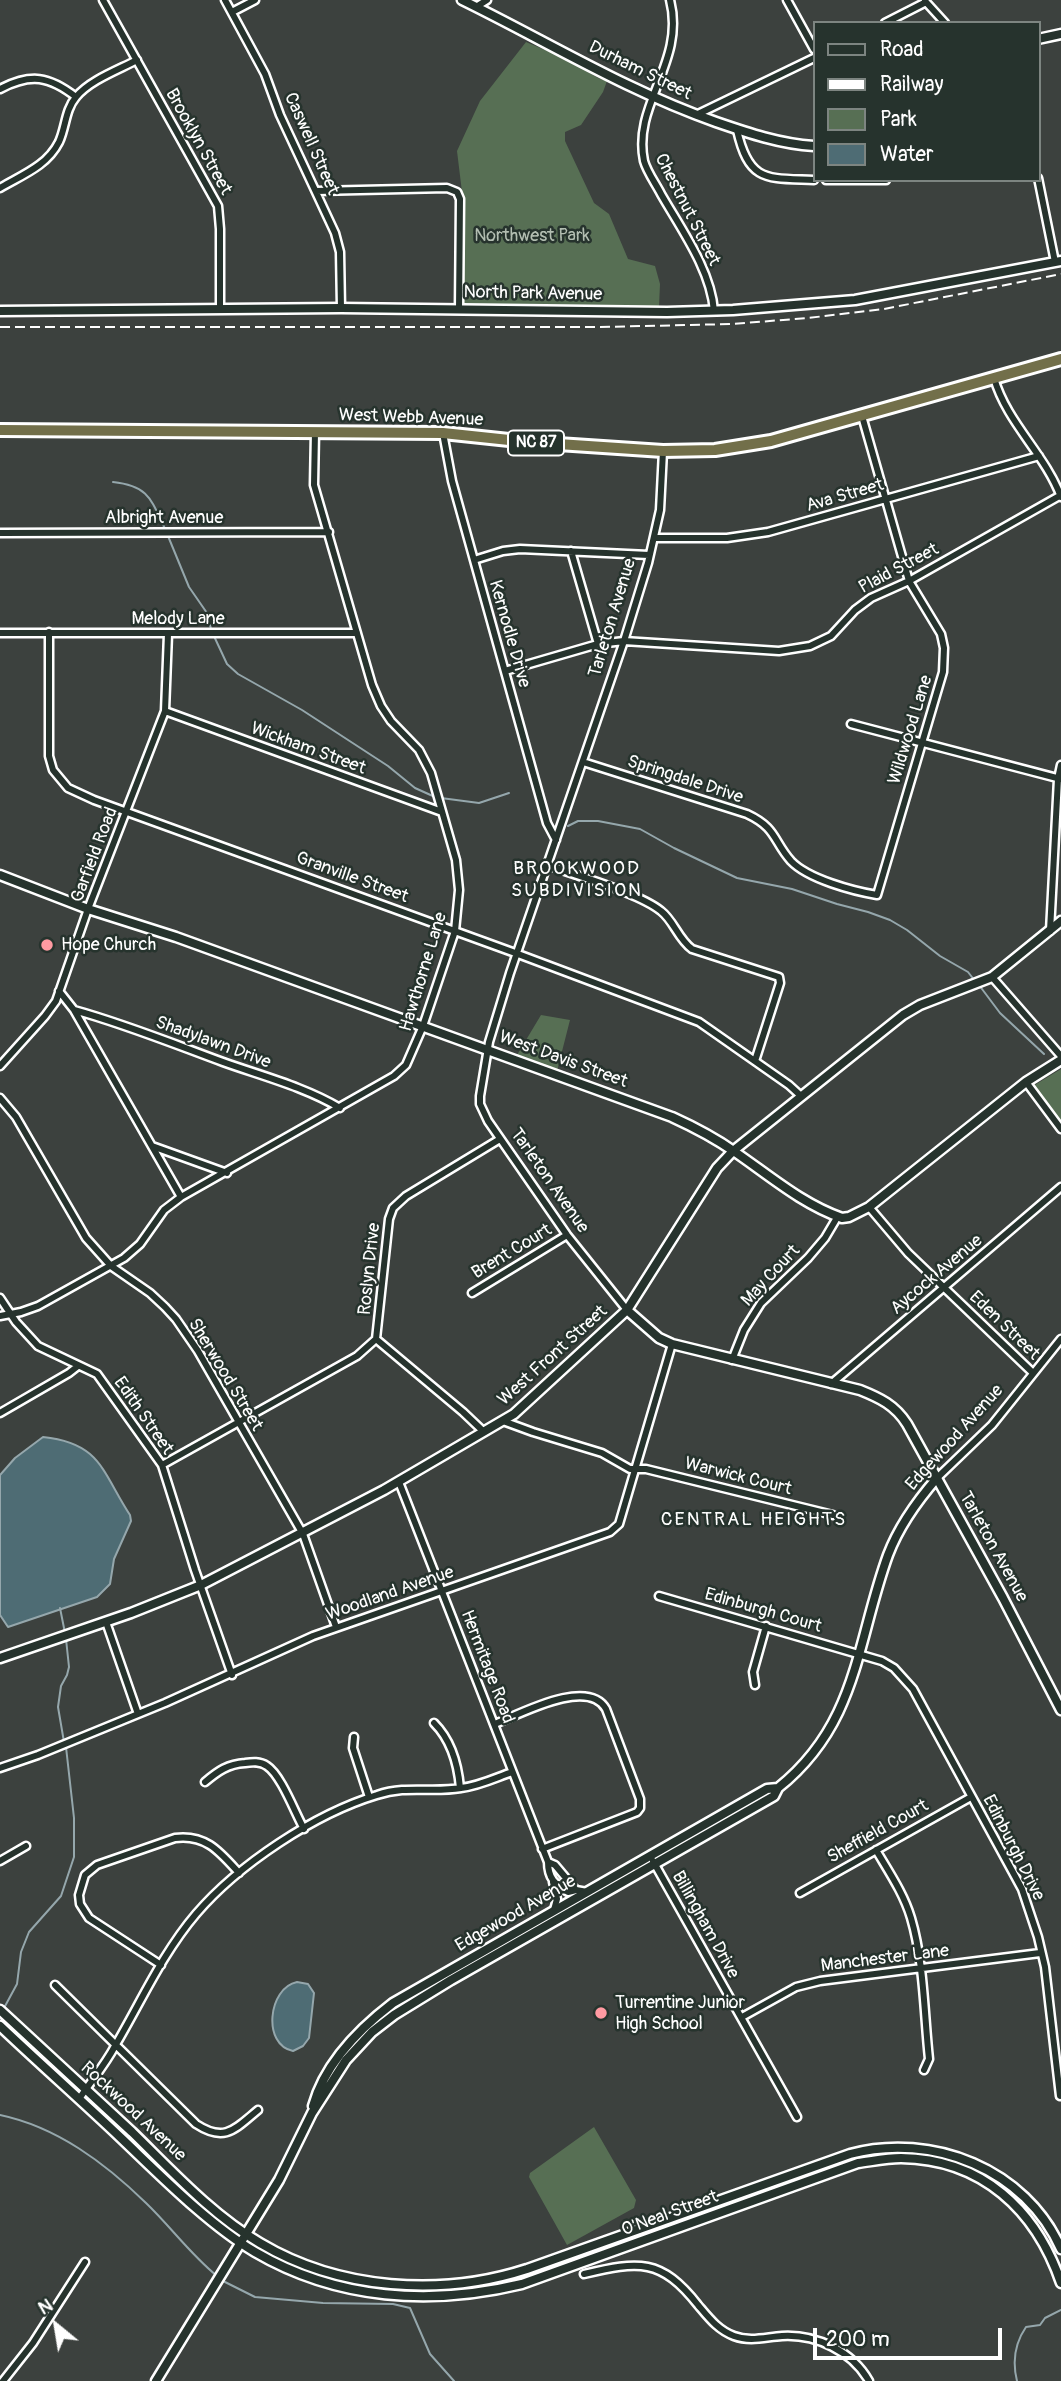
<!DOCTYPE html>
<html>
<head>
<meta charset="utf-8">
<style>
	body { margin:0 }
	#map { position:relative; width:1061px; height:2381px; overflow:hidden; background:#3c413e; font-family:Pangolin,sans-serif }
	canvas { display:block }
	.legend { position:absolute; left:813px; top:21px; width:228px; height:161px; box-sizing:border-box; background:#26332d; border:2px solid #7d8581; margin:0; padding:9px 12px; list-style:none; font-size:21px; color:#fff }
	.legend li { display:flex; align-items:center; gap:14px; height:35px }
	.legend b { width:35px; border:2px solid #7d8581 }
	.north { position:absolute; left:21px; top:2290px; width:70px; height:70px; -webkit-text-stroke:5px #26332d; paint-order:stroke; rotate:330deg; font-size:19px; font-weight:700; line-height:28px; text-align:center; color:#fff }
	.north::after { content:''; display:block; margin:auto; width:24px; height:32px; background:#fff; clip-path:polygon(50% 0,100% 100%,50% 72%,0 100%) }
	.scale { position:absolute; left:813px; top:2328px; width:189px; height:32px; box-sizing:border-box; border:4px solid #fff; border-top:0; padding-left:9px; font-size:21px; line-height:24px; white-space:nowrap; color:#fff; -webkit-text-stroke:5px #26332d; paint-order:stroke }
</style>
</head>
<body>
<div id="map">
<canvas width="1061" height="2381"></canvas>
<ul class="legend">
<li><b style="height:9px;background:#26332d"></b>Road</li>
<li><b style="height:9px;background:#fff"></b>Railway</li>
<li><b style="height:19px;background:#576f54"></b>Park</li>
<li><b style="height:19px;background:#4e6c74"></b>Water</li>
</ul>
<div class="north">N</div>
<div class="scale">200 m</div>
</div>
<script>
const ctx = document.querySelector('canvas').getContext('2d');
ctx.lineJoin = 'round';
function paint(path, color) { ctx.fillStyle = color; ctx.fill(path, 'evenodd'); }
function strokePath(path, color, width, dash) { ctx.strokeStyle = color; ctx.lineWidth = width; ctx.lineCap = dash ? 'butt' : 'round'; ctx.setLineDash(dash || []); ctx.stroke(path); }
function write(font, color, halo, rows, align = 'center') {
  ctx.font = font + ' Pangolin,sans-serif'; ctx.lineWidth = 5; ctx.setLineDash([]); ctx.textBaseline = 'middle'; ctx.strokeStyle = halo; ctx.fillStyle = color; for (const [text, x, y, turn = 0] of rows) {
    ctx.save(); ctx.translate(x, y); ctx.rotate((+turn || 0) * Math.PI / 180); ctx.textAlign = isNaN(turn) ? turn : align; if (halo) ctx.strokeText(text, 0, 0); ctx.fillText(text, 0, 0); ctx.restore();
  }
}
paint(new Path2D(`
	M526,42l36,15 36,21 9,3 -4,11 -22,33 -16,7v9l29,62 15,11 19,45 27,7 5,18 -1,23 -198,-2 1,-113 -5,-41 23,-50z
	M541,1015l29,5 -14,55 -42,-15z
	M1061,1069v52l-28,-35z
	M594,2127l42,73 -2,8 -67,37 -38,-68 1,-4z`), '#576f54');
const water = new Path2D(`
	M43,1437c58,6 59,35 87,78l1,6 -17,38 -4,25 -13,13 -89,30 -8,-12v-140l15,-17z
	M297,1982l11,2 6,9 -5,45 -6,8 -10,5c-31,-6 -25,-63 4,-69z`);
paint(water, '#4e6c74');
strokePath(water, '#95a7ac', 2);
strokePath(new Path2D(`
	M113,482c37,4 38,18 53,49
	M168,536l21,51 18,26 4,16
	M213,634l14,30 11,10 64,36 86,56 27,22 20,9
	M441,798l38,5 30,-10
	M568,826l10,-5h20l42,8 34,19 63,30 55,11 45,15 31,8 22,8 17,10 33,26 28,16 7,9
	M979,985l21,28 44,41
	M60,1608l5,25
	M64,1742l-6,-35 3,-21 6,-11 2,-8 -3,-28
	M4,2008l13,-24 4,-32 8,-20 32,-36 13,-39v-39l-8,-71
	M0,2115c57,12 105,48 146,88 25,24 44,51 71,73
	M221,2280l34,17 68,6 70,1 17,4 20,46 24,27
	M1017,2381c-5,-20 -2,-38 9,-54l14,-2 5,-7 16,-8`), '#95a7ac', 2);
const minor = new Path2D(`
	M103,0l115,206 2,23v80
	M225,0l40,74 15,41 55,118 5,19 1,56
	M670,0c16,62 -38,104 -26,161 3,11 12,23 17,33 20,35 50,76 53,117
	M787,0l27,49
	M925,1l20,22
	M476,7l11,-7
	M232,12l23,-12
	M885,23l41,-21
	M0,89c31,-16 49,-13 76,8
	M696,115l118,-57
	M737,130c12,53 30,48 77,50
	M1038,178l17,84
	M826,180h60
	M0,188c22,-13 47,-22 59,-46 7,-15 6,-32 17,-45 14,-17 42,-27 61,-37
	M316,191l131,-3 10,4 3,7 -1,110
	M994,378c13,45 51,76 67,119
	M443,433l9,48 95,342 9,17
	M0,533l329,-1
	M655,538h72l41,-6 271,-76
	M571,551l27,93
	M474,560l29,-9 17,-2 129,6
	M49,632v124l4,14 15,18 26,12 424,154 181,68 90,63 12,11
	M0,633h357
	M505,671l93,-27 26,-3 155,10 31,-5 21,-10 24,-26 16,-12 38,-17 152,-86
	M165,711l277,101
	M851,724l210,55
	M583,762l164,52c30,14 26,27 44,47 17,18 62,30 86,34l66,-223 1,-24 -3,-14 -32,-53 -47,-165
	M548,865c29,11 91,28 113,46 13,10 17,28 31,38l87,28 1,6 -25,78
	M1050,931l8,-152 3,-14
	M992,977l69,79
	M59,991l15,19 107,187
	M74,1010c51,14 100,34 149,52 39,14 82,25 117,46
	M0,1066l45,-50 11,-15 32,-92 77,-198 3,-77
	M1026,1082l35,47
	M0,1098l16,19 70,121 25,28 39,27 15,14 11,12 22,32 105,183 33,93
	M152,1146l75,27
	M869,1207l39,46 125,120
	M472,1293l95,-58
	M0,1298l16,24 22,24 59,28 65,91 33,105 37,105
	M627,1310l-60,-75 -79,-114 -8,-17v-8l9,-54 21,-69 114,-332 24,-78 12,-53 3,-59
	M0,1316l21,-4 17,-6 86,-48 16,-14 24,-34 17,-13 213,-121 12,-11 17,-39 32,-95 4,-41 -3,-30 -25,-87 -12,-23 -28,-29 -10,-15 -9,-21 -58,-200 1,-53
	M376,1339l87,73 21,20
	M732,1360l12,-30 17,-27 47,-45 17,-20 13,-22
	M831,1384l230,-197
	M0,1413l69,-40 9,-7
	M503,1421l30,11 69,21 28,16h16l187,46
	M162,1465l195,-109 19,-17 13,-120 4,-11 13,-12 94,-57
	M937,1478l55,-53 69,-86
	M399,1482l149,380c0,17 7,22 20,30l8,-2 11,2
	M659,1596l223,65 12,7 19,21 109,200 16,48 7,30 15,129
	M106,1622l32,92
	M755,1685l-2,-13 13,-46
	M434,1723c17,17 24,42 26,65
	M495,1724c25,-10 93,-47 111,-15l34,90v9l-3,4 -95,37
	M354,1737l-1,11 16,49
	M0,1768l38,-13 127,-52 148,-67 297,-104 9,-8 53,-180
	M205,1782c13,-11 23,-18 40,-19 7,-1 15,-2 22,3 14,9 28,47 37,63
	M876,1850c13,22 28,44 35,68 13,44 13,95 18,141l-5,11
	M0,1861l26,-15
	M653,1861l144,256
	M548,1862l7,3 21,25
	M553,1882l4,17 -3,11
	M800,1893l171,-96
	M161,1965l-72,-47 -9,-14 -1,-9 6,-20 12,-10 78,-27c31,-4 45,14 64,35
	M55,1985l141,139c29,19 39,5 62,-14
	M742,2017l54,-30 24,-6 220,-28
	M79,2099c12,-18 26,-34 36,-53 26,-44 47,-92 81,-132 42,-49 118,-100 181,-119 30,-10 54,-2 84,-7 18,-2 34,-10 51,-16
	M584,2274c55,-13 77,-16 114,31 11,13 20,25 36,31 16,6 32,1 48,0 34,-2 70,15 87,45
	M3,2381l30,-38 52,-81`);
const tertiary = new Path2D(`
	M462,0c84,41 165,91 254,122 32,11 64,22 98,24
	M1038,39l23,-5
	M0,311l341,-3 326,4 66,-2 122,-10 206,-39
	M0,875l88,34 88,28 496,180c22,10 43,21 63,35 35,24 67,52 107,66l7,-1 20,-10 157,-125 35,-22
	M627,1310l32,28 13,6 188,46c20,8 35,15 47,34l96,174 58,112
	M0,1658l131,-45 70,-28 183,-95 130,-76 113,-104 90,-142 16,-17 170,-136 17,-10 72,-28 69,-56
	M0,2010c44,41 88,81 132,122 40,39 80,83 128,111 79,47 181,54 267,26l323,-115c82,-22 176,15 211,95
	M0,2026c40,38 81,74 121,112 40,38 87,86 134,114 82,48 176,54 267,32l336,-121c15,-2 29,-5 43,-5 81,1 135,52 160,125
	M313,2106c12,-43 46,-77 80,-103l374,-214 11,-1
	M156,2381l123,-201 33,-67 34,-53 26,-28 22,-17 57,-35 323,-184 4,-8c80,-64 78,-145 110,-233 11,-29 29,-54 49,-77`);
const trunk = new Path2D(`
	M0,430l443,3 85,9 135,9 52,-1 56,-9 290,-82`);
strokePath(minor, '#fff', 11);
strokePath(tertiary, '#fff', 13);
strokePath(trunk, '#fff', 16);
strokePath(minor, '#26332d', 6);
strokePath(tertiary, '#26332d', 8);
strokePath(trunk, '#726f4a', 10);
strokePath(new Path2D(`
	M0,327h600l132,-3 76,-6 76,-9 177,-35`), '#fff', 2, [10, 5]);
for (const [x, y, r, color] of [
	[47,945,7,"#ff9aa2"],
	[601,2013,7,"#ff9aa2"]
]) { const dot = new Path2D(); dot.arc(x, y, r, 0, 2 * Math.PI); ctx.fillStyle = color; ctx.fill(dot); strokePath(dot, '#26332d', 2.5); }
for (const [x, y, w] of [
	[536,443,56]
]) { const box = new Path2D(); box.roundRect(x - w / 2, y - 12.5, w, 25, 5); ctx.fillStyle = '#26332d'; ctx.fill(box); strokePath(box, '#fff', 2); }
write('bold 16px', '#fff', null, [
	["NC 87",536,443]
]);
write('18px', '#fff', '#26332d', [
	["Durham Street",640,71,26],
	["Brooklyn Street",198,142,61],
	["Caswell Street",311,144,66],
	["Chestnut Street",687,210,63],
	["North Park Avenue",533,294,1],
	["West Webb Avenue",411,418,2],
	["Ava Street",845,496,-16],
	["Albright Avenue",164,518],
	["Plaid Street",899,569,-28],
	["Tarleton Avenue",613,618,-73],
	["Melody Lane",178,619],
	["Kernodle Drive",509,634,74],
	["Wildwood Lane",911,730,-73],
	["Wickham Street",308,749,20],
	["Springdale Drive",685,780,18],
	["Garfield Road",95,855,-69],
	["Granville Street",352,878,20],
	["Hawthorne Lane",424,972,-73],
	["Shadylawn Drive",213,1043,20],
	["West Davis Street",563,1060,20],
	["Tarleton Avenue",549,1181,55],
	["Brent Court",512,1252,-31],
	["Roslyn Drive",370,1269,-84],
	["Aycock Avenue",937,1275,-40],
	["May Court",771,1276,-47],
	["Eden Street",1004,1326,44],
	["West Front Street",553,1356,-42],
	["Sherwood Street",225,1375,59],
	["Edith Street",143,1416,55],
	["Edgewood Avenue",955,1438,-48],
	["Warwick Court",738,1477,14],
	["Tarleton Avenue",993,1547,61],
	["Woodland Avenue",390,1594,-19],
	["Edinburgh Court",763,1611,16],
	["Hermitage Road",487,1667,69],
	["Sheffield Court",878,1832,-29],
	["Edinburgh Drive",1013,1848,63],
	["Edgewood Avenue",516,1914,-30],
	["Billingham Drive",705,1925,61],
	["Manchester Lane",885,1959,-7],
	["Rockwood Avenue",133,2112,43],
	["O'Neal Street",670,2214,-20]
]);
write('18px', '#b3beb2', '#26332d', [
	["Northwest Park",532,236]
]);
write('18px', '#fff', '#26332d', [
	["Hope Church",61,945],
	["Turrentine Junior",615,2003],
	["High School",615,2024]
], 'left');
ctx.letterSpacing = '2px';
write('19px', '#fff', '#26332d', [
	["BROOKWOOD",577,869],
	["SUBDIVISION",577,891],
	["CENTRAL HEIGHTS",754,1520]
]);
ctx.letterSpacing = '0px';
</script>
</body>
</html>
